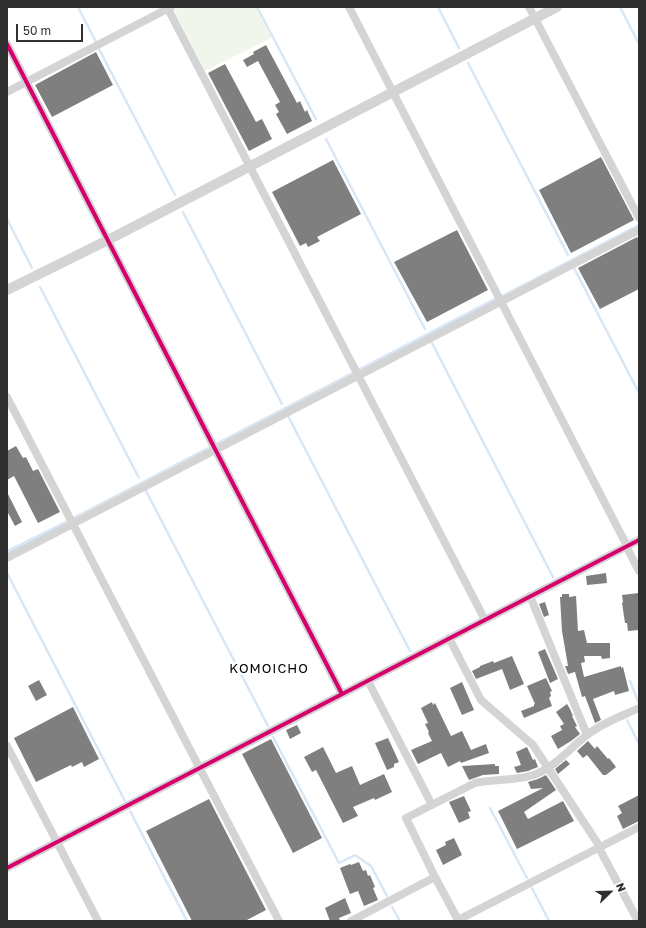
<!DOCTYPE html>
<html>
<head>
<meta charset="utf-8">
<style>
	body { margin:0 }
	#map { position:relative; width:646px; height:928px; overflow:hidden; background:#fff; font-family:"Golos Text",sans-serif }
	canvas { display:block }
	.frame { position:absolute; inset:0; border:8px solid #303030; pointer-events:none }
	.north { position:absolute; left:590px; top:872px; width:40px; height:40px; -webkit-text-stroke:3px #fff; paint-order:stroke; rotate:67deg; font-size:11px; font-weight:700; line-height:16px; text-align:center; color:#303030 }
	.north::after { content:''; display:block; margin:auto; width:14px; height:18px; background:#303030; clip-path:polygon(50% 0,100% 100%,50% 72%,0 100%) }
	.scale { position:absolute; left:16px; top:24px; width:67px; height:18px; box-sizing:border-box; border:2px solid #303030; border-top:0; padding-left:5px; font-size:12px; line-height:14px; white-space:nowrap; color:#303030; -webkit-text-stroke:3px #fff; paint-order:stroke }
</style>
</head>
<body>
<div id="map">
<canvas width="646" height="928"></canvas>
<div class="frame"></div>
<div class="north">N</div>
<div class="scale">50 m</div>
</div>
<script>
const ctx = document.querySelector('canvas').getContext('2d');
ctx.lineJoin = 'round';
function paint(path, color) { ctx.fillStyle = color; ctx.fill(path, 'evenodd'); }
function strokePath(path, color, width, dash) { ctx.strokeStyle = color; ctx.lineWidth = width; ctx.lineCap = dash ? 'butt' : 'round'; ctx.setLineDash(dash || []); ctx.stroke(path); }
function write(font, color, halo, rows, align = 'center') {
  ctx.font = font + ' "Golos Text",sans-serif'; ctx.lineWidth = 4; ctx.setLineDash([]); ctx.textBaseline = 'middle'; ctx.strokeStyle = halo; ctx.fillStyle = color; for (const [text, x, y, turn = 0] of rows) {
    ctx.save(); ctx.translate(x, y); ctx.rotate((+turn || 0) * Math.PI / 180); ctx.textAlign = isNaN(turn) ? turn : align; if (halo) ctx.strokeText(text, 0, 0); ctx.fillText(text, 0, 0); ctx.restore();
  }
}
paint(new Path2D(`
	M180,7h77l16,30 -68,34 -31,-61z`), '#f1f6ed');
paint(new Path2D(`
	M496,297l1,3 -490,254v-4l66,-33z`), '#d9e6f4');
strokePath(new Path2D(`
	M78,7l18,35
	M257,7l59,112
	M438,7l21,41
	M620,7l19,37
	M99,49l76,146
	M468,63l100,192
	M326,139l99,190
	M183,212l99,192
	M7,219l25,49
	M574,268l65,125
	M40,287l99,191
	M502,296l137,-71
	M432,343l121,234
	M288,416l122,235
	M145,489l123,237
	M7,573l118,228
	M630,681l9,23
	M627,720l12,24
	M273,737l66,126 16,-8 16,11 16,30
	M490,808l37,70
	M130,811l57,110
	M532,888l17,33
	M392,907l8,14`), '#d9e6f4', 2.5);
paint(new Path2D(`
	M266,45l31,58 3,-2 5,11 2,-2 5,11 -25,13 -11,-20 3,-2 -4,-7 5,-3 -22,-41 -11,6 -4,-7 11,-6 -1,-2z
	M96,52l17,33 -61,32 -17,-32z
	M225,64l31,58 6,-3 10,20 -23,12 -41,-78z
	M601,157l33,63 -63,33 -32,-63z
	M333,160l28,54 -44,23 3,4 -12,6 -2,-4 -6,3 -28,-54z
	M457,230l31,60 -61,32 -33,-60z
	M637,237l2,3v49l-39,20 -22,-41z
	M16,446l7,12 3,-1 7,14 5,-2 22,43 -22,11 -24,-47 -7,4v-29z
	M7,492l15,30 -7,4 -8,-15z
	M606,573l1,10 -20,2 -1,-9z
	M639,593v37l-11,1 -1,-8h-2l-3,-20 1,-1 -1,-7z
	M562,594h7v3l7,-1 2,35 6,-1 3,13h23v15l-8,1 -1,-3h-17l1,6 -4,1 3,14 37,-11v2l2,-1 6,24 -14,4 -1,-4 -21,8 8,21 -6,3 -10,-27 -3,1 -7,-25 -7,2 -3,-8h3l-6,-35 -2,-34h2z
	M545,602l4,13 -5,2 -5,-13z
	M545,649l13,30 -8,4 -12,-31z
	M512,656l12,28 -14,6 -8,-21 -26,10 -4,-8 8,-4v-1l13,-5 1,2z
	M546,678l6,13 -2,1 1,4 -2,2 3,8 -28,12 -3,-7 13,-5v-2h1l-8,-18z
	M39,680l8,15 -11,6 -8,-15z
	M462,682l12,28 -12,5 -12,-27z
	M432,702l1,3 2,-2 16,33 11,-5 9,19 15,-6 3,9 -28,10 -1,-2 -12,6 -7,-14 -23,11 -7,-14 21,-9 -4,-8 1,-1 -4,-8 3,-1 -7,-15z
	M567,704l3,5 3,7h-1l5,10 -2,1 5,7 -9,7 -13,8 -7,-13 11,-6 -2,-4 4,-2 -8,-12z
	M73,707l26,52 -15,8 -2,-5 -10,5 -1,-2 -35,17 -22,-44z
	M297,725l4,8 -11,6 -4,-9z
	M388,738l11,24 -5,2v3l-7,3 -12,-27z
	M271,739l51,99 -29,15 -51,-99z
	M588,741l7,8 2,-3 11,13 1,-1 7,9 -10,8h-3l-16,-20 -4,3 -6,-7z
	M323,747l13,26 16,-7 8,19 24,-11 8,18 -17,8 -1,-2 -21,9 5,9 -15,7 -27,-53 -4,2 -8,-15z
	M527,747l6,13 2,-1 3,8 -10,4 -11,2 -3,-6 7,-2 -5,-13z
	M566,760l4,4 -12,10 -3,-5z
	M495,764v2h4v8l-16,1 -14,5 -7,-14z
	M546,775l10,15 -32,22 4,7 35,-18 11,20 -57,28 -19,-38 45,-23 -12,1 -3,-7 10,-3z
	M639,795v26l-16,8 -6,-13 5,-3 -4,-7z
	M464,796l7,15 -3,1 2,6 -11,5 -10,-21z
	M209,799l57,111 -21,11h-53l-46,-90z
	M454,838l8,17 -19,10 -7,-15 10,-5 -1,-3z
	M359,862l4,9 3,-1 2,6 2,-1 5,12 -2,1 5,12 -14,6 -6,-15 -8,3 -10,-26 10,-4 1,1z
	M345,898l6,15 -12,5 1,3h-10l-5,-13z`), '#7f7f7f');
strokePath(new Path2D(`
	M167,7l318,613
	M349,7l278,539
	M529,7l110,211
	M7,44l207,403 128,247
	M7,92l164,-85
	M7,397l272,524
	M626,546l13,25
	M7,558l632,-328
	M530,596l57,139
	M449,638l32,62 52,45 67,102
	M368,681l64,124
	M7,746l91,175
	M599,848l39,73
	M7,868l632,-328
	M435,877l-29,-59 69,-35c19,-4 44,-2 61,-9 20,-8 34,-26 51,-39 15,-12 35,-19 52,-27
	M351,921l84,-44 23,43 181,-93`), '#d4d4d4', 8);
strokePath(new Path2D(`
	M7,290l101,-50 449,-233`), '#d4d4d4', 10);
strokePath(new Path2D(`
	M7,44l207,403 128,247
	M7,868l632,-328`), '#d6006c', 4);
ctx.letterSpacing = '1px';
write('13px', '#000', '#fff', [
	["KOMOICHO",269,669]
]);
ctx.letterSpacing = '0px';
</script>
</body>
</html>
